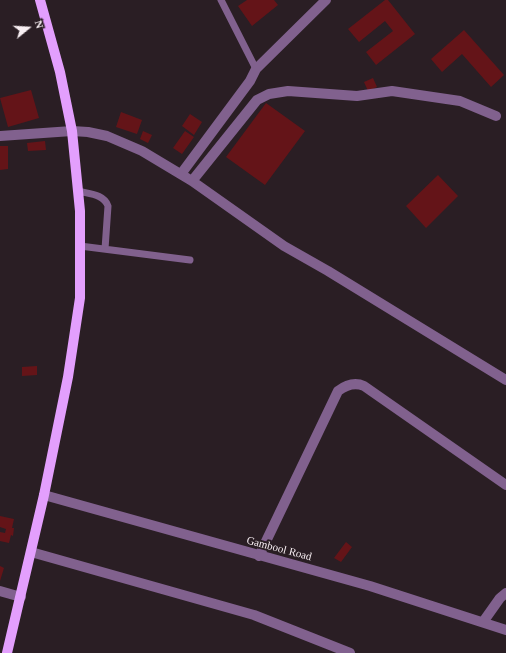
<!DOCTYPE html>
<html>
<head>
<meta charset="utf-8">
<style>
	body { margin:0 }
	#map { position:relative; width:506px; height:653px; overflow:hidden; background:#2a1e24; font-family:"Times New Roman",serif }
	canvas { display:block }
	.north { position:absolute; left:8px; top:8px; width:40px; height:40px; -webkit-text-stroke:3px #2a1e24; paint-order:stroke; rotate:72deg; font-size:11px; font-weight:700; line-height:16px; text-align:center; color:#f8eff3 }
	.north::after { content:''; display:block; margin:auto; width:14px; height:18px; background:#f8eff3; clip-path:polygon(50% 0,100% 100%,50% 72%,0 100%) }
</style>
</head>
<body>
<div id="map">
<canvas width="506" height="653"></canvas>
<div class="north">N</div>
</div>
<script>
const ctx = document.querySelector('canvas').getContext('2d');
ctx.lineJoin = 'round';
function paint(path, color) { ctx.fillStyle = color; ctx.fill(path, 'evenodd'); }
function strokePath(path, color, width, dash) { ctx.strokeStyle = color; ctx.lineWidth = width; ctx.lineCap = dash ? 'butt' : 'round'; ctx.setLineDash(dash || []); ctx.stroke(path); }
function write(font, color, halo, rows, align = 'center') {
  ctx.font = font + ' "Times New Roman",serif'; ctx.lineWidth = 4; ctx.setLineDash([]); ctx.textBaseline = 'middle'; ctx.strokeStyle = halo; ctx.fillStyle = color; for (const [text, x, y, turn = 0] of rows) {
    ctx.save(); ctx.translate(x, y); ctx.rotate((+turn || 0) * Math.PI / 180); ctx.textAlign = isNaN(turn) ? turn : align; if (halo) ctx.strokeText(text, 0, 0); ctx.fillText(text, 0, 0); ctx.restore();
  }
}
paint(new Path2D(`
	M247,0h27l4,5 -26,21 -14,-20z
	M385,0h3l27,34 -39,31 -10,-13 27,-21 -8,-10 -26,21 -11,-13z
	M464,30l40,45 -13,12 -29,-33 -20,18 -11,-13z
	M373,78l4,9 -9,4 -4,-9z
	M31,90l8,28 -31,9 -8,-29z
	M266,103l39,28 -40,54 -39,-28z
	M121,112l21,8 -5,14 -21,-7z
	M190,114l12,8 -8,13 -12,-9z
	M143,131l9,4 -4,8 -8,-4z
	M185,131l9,6 -12,17 -9,-6z
	M45,141l1,9 -18,1 -1,-8z
	M0,146h8v23l-8,1z
	M438,175l20,21 -32,32 -20,-22z
	M37,366v9l-15,1v-9z
	M0,516l14,3 -2,9h2l-1,8 -2,-1 -2,8 -9,-2v-9l5,1 1,-4 -6,-2z
	M346,542l6,5 -11,15 -7,-4z
	M0,566l4,2 -4,13z`), '#641418');
strokePath(new Path2D(`
	M221,0l35,69
	M78,191c11,3 26,3 30,15l-3,43
	M80,246l110,14`), '#81618e', 7);
strokePath(new Path2D(`
	M0,136l72,-5 16,1 19,4 35,15 50,30 92,65 44,25 178,109
	M181,174l69,-93 6,-12 70,-69
	M192,181l65,-81 12,-6 19,-3 69,5 35,-5 68,10 36,15
	M44,495l326,91 136,44
	M31,552l223,63 96,38
	M259,556l79,-165c8,-6 17,-9 26,-5l142,99
	M0,591l21,6
	M483,622l17,-24 6,-5`), '#81618e', 10);
strokePath(new Path2D(`
	M7,653l37,-158 24,-118 12,-79v-87l-8,-80 -12,-59 -20,-72`), '#e39ffd', 10);
write('11px', '#f8eff3', '#2a1e24', [
	["Gambool Road",279,549,15]
]);
</script>
</body>
</html>
